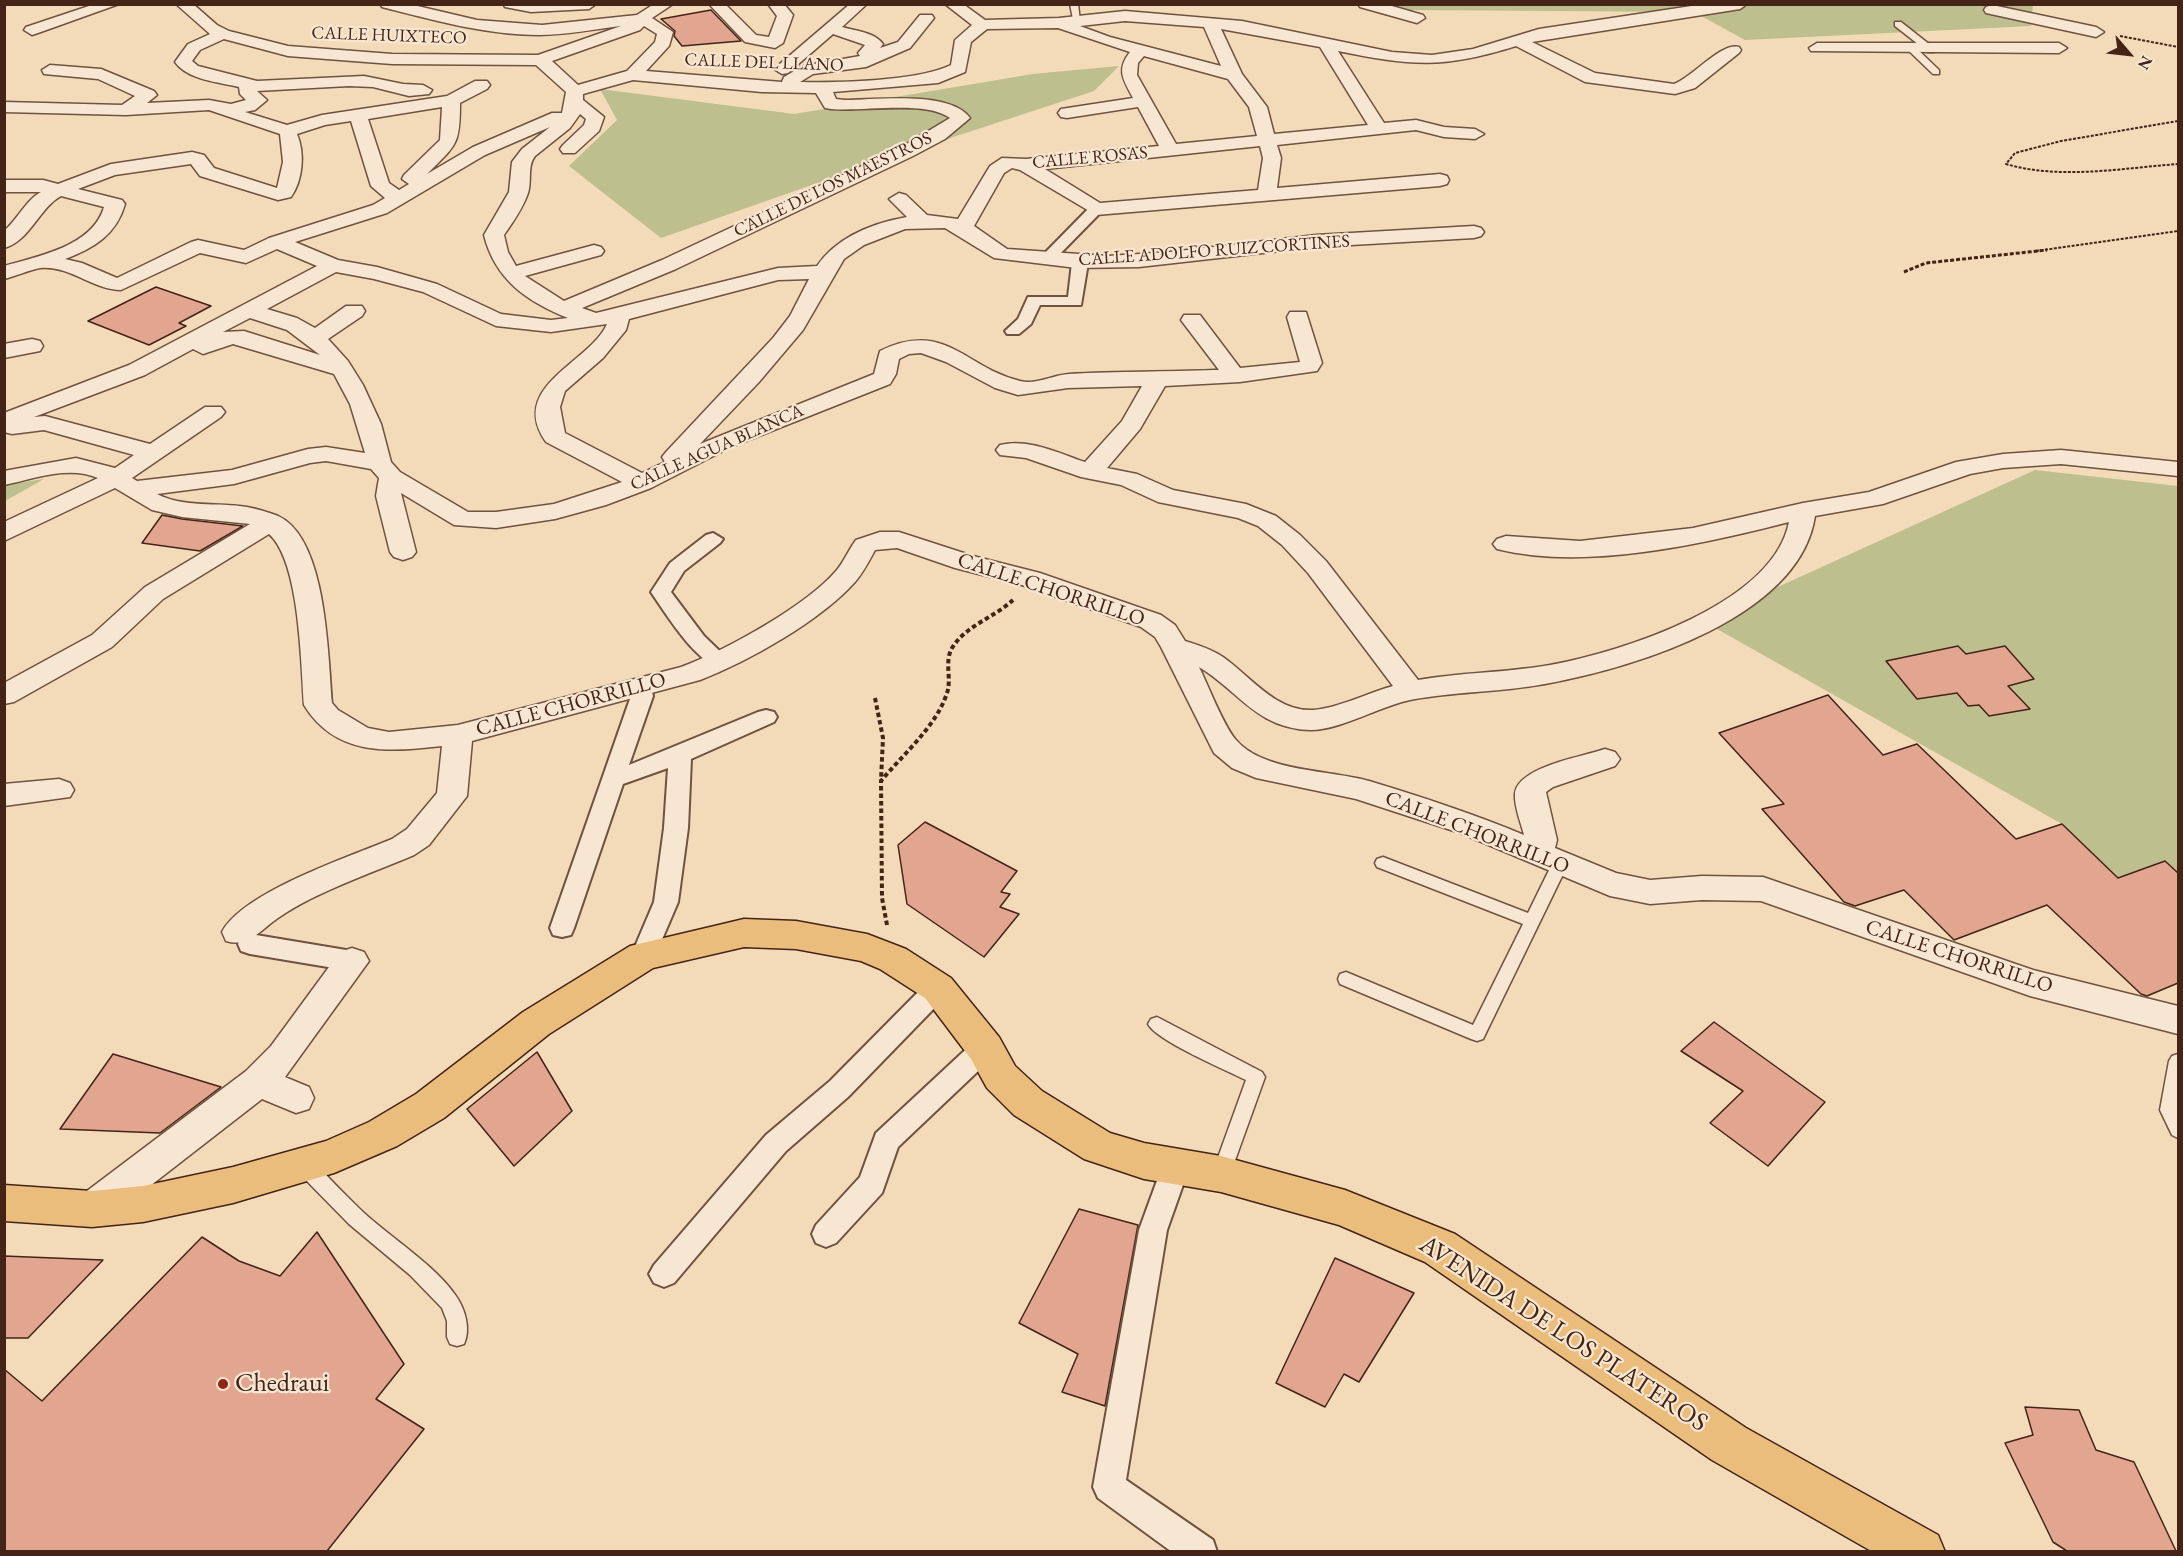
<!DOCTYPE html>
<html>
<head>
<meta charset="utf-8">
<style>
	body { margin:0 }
	#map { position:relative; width:2183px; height:1556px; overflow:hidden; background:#f3dab9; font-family:"EB Garamond",serif }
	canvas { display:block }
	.frame { position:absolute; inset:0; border:6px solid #432416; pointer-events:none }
	.north { position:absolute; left:2099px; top:24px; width:60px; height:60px; -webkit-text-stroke:4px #f7e7d2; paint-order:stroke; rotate:118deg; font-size:16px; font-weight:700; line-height:24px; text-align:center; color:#432416 }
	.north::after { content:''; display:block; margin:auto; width:21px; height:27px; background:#432416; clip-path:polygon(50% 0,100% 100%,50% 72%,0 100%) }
</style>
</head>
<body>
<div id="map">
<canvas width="2183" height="1556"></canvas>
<div class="frame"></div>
<div class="north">N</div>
</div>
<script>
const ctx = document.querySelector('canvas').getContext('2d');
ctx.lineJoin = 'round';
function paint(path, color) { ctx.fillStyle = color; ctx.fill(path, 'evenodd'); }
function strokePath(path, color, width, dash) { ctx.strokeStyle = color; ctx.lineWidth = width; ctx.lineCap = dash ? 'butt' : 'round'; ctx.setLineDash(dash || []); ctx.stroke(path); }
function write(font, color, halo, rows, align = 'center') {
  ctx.font = font + ' "EB Garamond",serif'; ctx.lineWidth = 4.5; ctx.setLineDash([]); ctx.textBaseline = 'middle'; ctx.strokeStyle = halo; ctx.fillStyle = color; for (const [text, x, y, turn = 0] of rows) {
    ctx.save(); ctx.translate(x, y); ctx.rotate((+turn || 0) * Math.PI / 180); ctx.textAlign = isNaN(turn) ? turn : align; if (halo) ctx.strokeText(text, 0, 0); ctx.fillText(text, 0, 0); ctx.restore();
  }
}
paint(new Path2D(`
	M1384,5h649l-2,21 -286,14 -51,-28 -291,-2z
	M1119,66l-25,25 -214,70 -219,77 -92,-72 48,-46 -17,-31 194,25 239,-40z
	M2035,470l143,16v450l-116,-112 -359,-203z
	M44,479l-39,22v-16z`), '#bdbf8e');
const building = new Path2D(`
	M711,10l30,31 -59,5 -8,-10 1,-5 -14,-12z
	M156,287l55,19 -32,17 7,3 -37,19 -61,-24z
	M162,515l20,4 61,7 -43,25 -58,-8z
	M1958,646l8,8 39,-8 29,33 -26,7 22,23 -41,7 -10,-11 -11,1 -11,-13 -40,6 -31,-38z
	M1828,695l55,60 34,-11 99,95 46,-15 56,54 47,-17 13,12v110l-31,13 -6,-2 -94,-89 -93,35 -50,-50 -49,16 -11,-4 -82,-93 22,-5 -65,-71z
	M925,822l92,49 -16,21 9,2 -10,13 19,7 -35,43 -77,-53 -9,-59z
	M1714,1022l111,80 -57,64 -58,-43 33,-32 -62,-40z
	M537,1052l35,59 -58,55 -47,-57z
	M113,1054l108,33 -61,46 -100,-4z
	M1079,1209l59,16 -33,181 -43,-14 16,-38 -59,-31z
	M317,1232l87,132 -28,35 48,30 -97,122h-323v-182l38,32 160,-164 37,24 41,15z
	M4,1256l99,4 -75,78h-24z
	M1335,1258l79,35 -55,89 -15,-8 -19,33 -49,-24z
	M2025,1407l54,3 17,40 38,12 42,89h-109l-14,-9 -48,-99 28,-8z`);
paint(building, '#e2a58f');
strokePath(building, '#432416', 1.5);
const service = new Path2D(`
	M1070,4h8l2,17 -7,-2z
	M1895,22h6l33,26v4h-6l-33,-26z
	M1909,47h6l24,23v4h-6l-24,-23z
	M1383,857l145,56 26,-53h12l2,4 -85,175 -6,2 -6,-2 -131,-55 -2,-5 2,-5 6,-2 127,53 50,-101 -146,-57 -2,-4 2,-4z
	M1157,1017l105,55 3,5 -37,103 -7,2 -7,-2 -2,-6 34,-94c-20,-10 -89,-39 -98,-56l3,-5z
	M2178,1054v84l-6,-3 -12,-25 9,-49 3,-5z
	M304,1157l7,2c17,18 34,36 52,53 27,25 73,54 93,84 9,13 15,33 8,48l-7,2 -7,-2 -3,-7v-16l-5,-13 -32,-33 -61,-51 -52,-53 -2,-6 2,-6z`);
const pedestrian = new Path2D(`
	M1096,205l5,1 2,3 -2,3 -50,51h-10l-3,-3 3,-3 50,-51z
	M1080,258l8,5 -7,42h-41l-9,19 -12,10h-12l-2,-3 13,-12 10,-22h40l4,-34z
	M713,533l10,6 -3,4 -36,28 -13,21 33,44 27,26 -3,5c-26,7 -63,-55 -77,-75l19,-29 36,-28z
	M642,679l7,2 4,15 -24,69 129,-53 8,-2 8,2 3,5 -3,5 -83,37 -3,69 -10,74 -26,61 -9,3 -9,-3 -3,-7 23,-54 10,-74 4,-60 -45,16 -49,144 -3,7 -9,2 -9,-2 -3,-7 81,-232 4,-15z
	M250,934l102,17 9,3 4,7 -4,7 -9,3 -102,-17 -9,-3 -3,-7 3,-7z
	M938,978l9,3 4,7 -4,7 -99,102 -62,54 -112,132 -10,4 -10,-4 -5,-9 5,-9 112,-130 64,-54 99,-100z
	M985,1037l9,3 4,8 -4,8 -96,91 -16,46 -46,50 -10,4 -10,-4 -4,-9 4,-9 44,-48 16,-44 100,-93z
	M1176,1153l10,3 4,9 -23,65 -41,250 87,60 4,12h-45l-74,-54 -5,-11 46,-257 27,-74z`);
const minor = new Path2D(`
	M95,4h24l-81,29 -6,2 -8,-5 2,-3z
	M176,4h17l24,21 12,6 59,15 104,8 146,1 83,-29c-26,3 -55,9 -82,9 -53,0 -106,-15 -157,-28l-2,-3h29l68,16 65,5 95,-10 17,-11h19l-21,14 21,14 -4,14 -23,25 136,11 2,-5 19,-11 57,-10 -2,-3 7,-8 -32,-11 -45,39 -6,1 -8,-5 76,-65h17l-25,23c14,4 32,5 41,17l-3,4 18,-6 22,-27h12l2,3 -24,30 -44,19 -53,7 -13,8c38,1 118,-1 151,-17l4,-25 17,-15 -27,-21h18l22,16 74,-2 66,-7 117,10 150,31 40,3 41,-6 66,-20 166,-25h42l-7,5 -208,33 63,31 79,11c19,-7 47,-42 65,-37l2,3 -2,3 -44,35 -20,6 -90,-12 -69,-36c-73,23 -105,20 -178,5l46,72 32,-3 28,7 31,2 9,5 -9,5 -31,-2 -28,-7 -139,15 4,13 -4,30 163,-14 7,2 2,4 -2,4 -7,2 -344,29 -76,-45 -8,-2 -8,5 -30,53 33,23 101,7 62,-4 146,-17 158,-9 7,2 3,4 -3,4 -7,2 -158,9 -177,20 -62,1 -83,-10 -49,-30 -40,1 -41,16 -20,14 -41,71 -44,52 -59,62 174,-70 6,-23c65,-32 85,17 140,30 16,4 33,-6 49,-7 49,-3 97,-2 146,-4h4l-38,-50 3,-5h16l40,53 60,-6 -13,-45 3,-5h16l16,51 -5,8 -77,11 -75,4 -25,43 -33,39 30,6 36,16 73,14 30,12 24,19 26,26 92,119c44,-8 88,-7 132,-15 72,-13 223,-61 239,-143 -85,22 -205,49 -292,27l-4,-5 4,-5 9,-3 74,5 113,-13 110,-25 66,-11 87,-30 47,-8 58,-4 117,12v14l-117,-12 -58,4 -33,6 -87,30 -68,12c-15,101 -179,151 -265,167 -44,9 -90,8 -135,16 -32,5 -73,31 -104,31 -54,-1 -72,-39 -112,-63 10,20 24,58 37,73 27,32 95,30 133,41 53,16 105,33 155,54 -3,-12 -10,-29 -9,-41 2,-25 59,-36 80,-42l10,-3 10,3 5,7 -5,7 -62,21 -7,5 11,48 -2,8 61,25 34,7 52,-4 61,1 270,93 145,36v28l-148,-38 -269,-95 -59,-1 -52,4 -40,-8 -150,-63 -104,-34 -100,-21 -24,-10 -18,-15 -53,-106 -6,-10 -14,-10 -119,-42 -67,-17 -58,-20 -22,2c-6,11 -12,23 -20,32 -35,39 -106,79 -155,98l-228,61 -5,55 -38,49 -15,10c-42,18 -99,37 -136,63 -18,12 -29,30 -52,23l-4,-9c21,-40 127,-75 170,-93l15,-10 30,-36 5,-47c-53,6 -106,11 -138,-41 -3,-41 -4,-144 -35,-171l-106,65 -51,48 -98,55 -10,2v-21l88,-48 53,-48 105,-63 -68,-7 -30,-7 -37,-22 -111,53v-19l94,-44c-29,-13 -65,1 -94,7v-14l72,-13 39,10 19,-13 -90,-25 -32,4 -8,-2v-19l125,-48 188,-99 -40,-17 -31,14 -46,-10 -79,37c-28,0 -51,-25 -81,-22 -11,2 -24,8 -36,11v-13c35,-10 89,-20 100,-59l-43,-11c-22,12 -32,46 -57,52v-17c13,-11 23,-32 37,-39h-37v-12h39l15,4 53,-20 81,-12 12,3 10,13 63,20 6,-26 -3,-28 -71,-24 -83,5 -122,-3v-10l118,3 13,-9 -37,-17 -54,-5 -2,-4 8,-5 51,4 53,22 3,4 -10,8 62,-3 22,4 15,-4 -6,-6 -1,-7c-21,-5 -51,-7 -64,-25l13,-18 22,-10zM1125,21l79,6 17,39 -111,-29 -30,-11zM644,26l13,8 -2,8 -28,29 -49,14 -26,-24 88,-31zM1058,28l72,24c-14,18 -7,27 3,46l-72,11 -3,4 3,4 6,1 71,-11 21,39 -133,13 -24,-1 -12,8 -32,53 -31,-4 -21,-20 -7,-2 -10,6 18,18c-34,6 -70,20 -90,49l-39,2 -182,45 -14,-5 94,-39 237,-113 32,-17 25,-21c-20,-28 -94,-18 -125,-18l-9,-1 -3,-7 105,-9 27,-11 6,-30 16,-13zM1221,29l99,18 48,78 -94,9 -7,-27 -25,-33zM224,39l64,17 104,8 144,1 30,27 -4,21h-10l-79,34 -46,27c29,-29 33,-28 33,-71l27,-14 3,-4 -3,-4h-12l-28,15 -125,19 -35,10 -42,-13 10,-2 12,-10 -10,-9 92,-5 24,1 36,9 20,-2 3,-4 -9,-5 -20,-1 -39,-8 -107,5 -59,-15 -6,-5 8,-11zM1144,56l84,23 21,28 8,29 -81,8 -39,-69 1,-12zM633,80l129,12 54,1 9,15 6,1c32,3 94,-9 119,9l-50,30 -238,112 -98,41 -39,-25 76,-21 3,-4 -3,-4 -7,-2 -78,21 -8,-14 -4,-17c9,-13 19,-27 24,-42 4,-12 -1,-27 7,-37l35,-28 10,-14 6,5 -2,6 -21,20 -3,4 3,4h12l24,-22 5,-14 -21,-17v-6zM442,107l-2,33 -36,35 -2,4 7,5 -10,6 -10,-7 -21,-64zM351,121l20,65 14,12 -12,7 -104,33 -25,12 -46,-10 -7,2 -74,36 -35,-15 -17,-4c29,-11 51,-24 60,-55l-3,-4 -44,-11 37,-14 76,-11 9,12 78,24 13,-3c12,-17 14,-44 6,-63l28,-9zM550,127l-28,22 -10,13 -3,30 -25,43c11,45 44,67 84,83l-17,2 -50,-6 -64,-30 -60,-17 -39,-7 -43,-18 92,-29 98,-58zM1260,146l3,12 -5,32 -158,13 -55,-34zM336,272l38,7 49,13 73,34 55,6 56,-8c-17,39 -100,62 -61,118l76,40 -68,22 -58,8h-28l-68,-40 -9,-10 -10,-38 -18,-39 -15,-24 -20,-22 34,-23 3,-5 -3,-5h-16l-31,22 -18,-10 -30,-9zM809,279l-19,37 -17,22 -107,114 -4,5 3,5 -23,11 -77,-40 -5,-26 5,-16 38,-33 23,-28 3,-11 149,-39zM250,318l37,12 33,25 -76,-24 -21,1zM233,344l101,30 16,30 15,49 -39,-6 -18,2 -76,21 -95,11 -5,-3 89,-61 4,-5 -4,-5h-16l-55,37 -105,-28 -11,1 111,-42 48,-26 10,5zM921,353l25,9 49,26 23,7 50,-7 74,-2 -20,35 -37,41c-27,-9 -56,-24 -85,-17l-4,5 4,5 26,3 55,19 40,8 37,17 80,16 20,8 24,19 26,28 85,113c-26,7 -54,22 -80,24 -37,2 -63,-34 -90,-53 -12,-8 -25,-12 -38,-16l-10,-16 -14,-10 -121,-42 -67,-17 -74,-24h-19l-24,8c-7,9 -12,22 -20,31 -30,35 -111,80 -155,96l-223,58 -69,7 -21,-4 -30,-18 -6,-7c-4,-47 -5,-165 -54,-187 -10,-4 -21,-7 -31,-9 -29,-5 -63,1 -90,-13l77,-10 76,-21 16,-2 45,8 8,9 -3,18 14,56 4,5 9,3 9,-3 4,-5 -15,-59 53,32 42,3 59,-9 51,-14 45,-17 80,-41 159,-63 6,-10 3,-15 10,-5z
	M503,4h93l-7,5 -58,3 -26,-5z
	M709,4h16l31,31 13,2 8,-21 -9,-12h16l9,11 -10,28 -8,5 -30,-6z
	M1358,4h27l38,11 2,3 -8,5 -57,-16z
	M1992,5l104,22 8,5 -8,5 -110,-24 -2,-3 2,-3z
	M1817,43h242l8,5 -8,5 -248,-2 -2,-3z
	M32,339l8,2 3,5 -3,5 -36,7v-14z
	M59,779l11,4 4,7 -4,7 -66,9v-22z
	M352,948l12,4 5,9 -84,116 24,10 5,11 -5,11 -13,4 -34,-14 -157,122 -13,5 -13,-5 -6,-12 6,-12 167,-126 25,-25 69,-94z`);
const primary = new Path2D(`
	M744,919l52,2 71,13 39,15 45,29 48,59 16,29 27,25 68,42 34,10 77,13 124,34 110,44 291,194 192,107 7,17h-72l-161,-92 -287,-198 -86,-37 -118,-33 -77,-13 -60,-20 -70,-44 -27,-27 -16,-29 -46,-61 -45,-29 -19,-8 -65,-12 -52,-2 -91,21 -104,66 -105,84 -47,28 -63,27 -101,30 -90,19 -51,5 -88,-6v-36l88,6 51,-5 90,-19 93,-26 43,-19 47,-28 107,-82 107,-66z`);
strokePath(service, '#6f523f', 3);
strokePath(pedestrian, '#6f523f', 4);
strokePath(minor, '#6f523f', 3);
strokePath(primary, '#432416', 3);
strokePath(new Path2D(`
	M2120,36l58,11
	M2178,121l-117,20 -46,12 -9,11c54,16 117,4 172,0
	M2036,251l142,-20`), '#432416', 2, [3, 1.5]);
strokePath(new Path2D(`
	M1904,272l22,-9 121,-13`), '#432416', 3, [4, 2]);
strokePath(new Path2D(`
	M875,698l8,40 -2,42
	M887,925l-5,-27 -1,-117c22,-27 55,-54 66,-88 5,-14 -3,-31 5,-45 13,-22 43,-31 61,-48`), '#432416', 4, [4.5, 3]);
paint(service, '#f7e7d2');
paint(pedestrian, '#f7e7d2');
paint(minor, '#f7e7d2');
paint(primary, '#eabd7c');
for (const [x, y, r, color] of [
	[223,1384,6,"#8f2418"]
]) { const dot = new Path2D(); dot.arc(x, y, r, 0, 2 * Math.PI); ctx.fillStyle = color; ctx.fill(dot); strokePath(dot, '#f7e7d2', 2); }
write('18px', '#432416', '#f7e7d2', [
	["CALLE HUIXTECO",389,36,2],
	["CALLE DEL LLANO",764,63,2],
	["CALLE ROSAS",1090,158,-5],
	["CALLE DE LOS MAESTROS",833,185,-26],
	["CALLE ADOLFO RUIZ CORTINES",1214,251,-4],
	["CALLE AGUA BLANCA",717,448,-24]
]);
write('21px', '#432416', '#f7e7d2', [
	["CALLE CHORRILLO",1051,590,18],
	["CALLE CHORRILLO",571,705,-15],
	["CALLE CHORRILLO",1477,833,21],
	["CALLE CHORRILLO",1959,957,18]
]);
write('26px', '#432416', '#f7e7d2', [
	["AVENIDA DE LOS PLATEROS",1563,1334,33]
]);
write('26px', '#432416', '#f7e7d2', [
	["Chedraui",235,1384]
], 'left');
</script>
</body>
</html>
